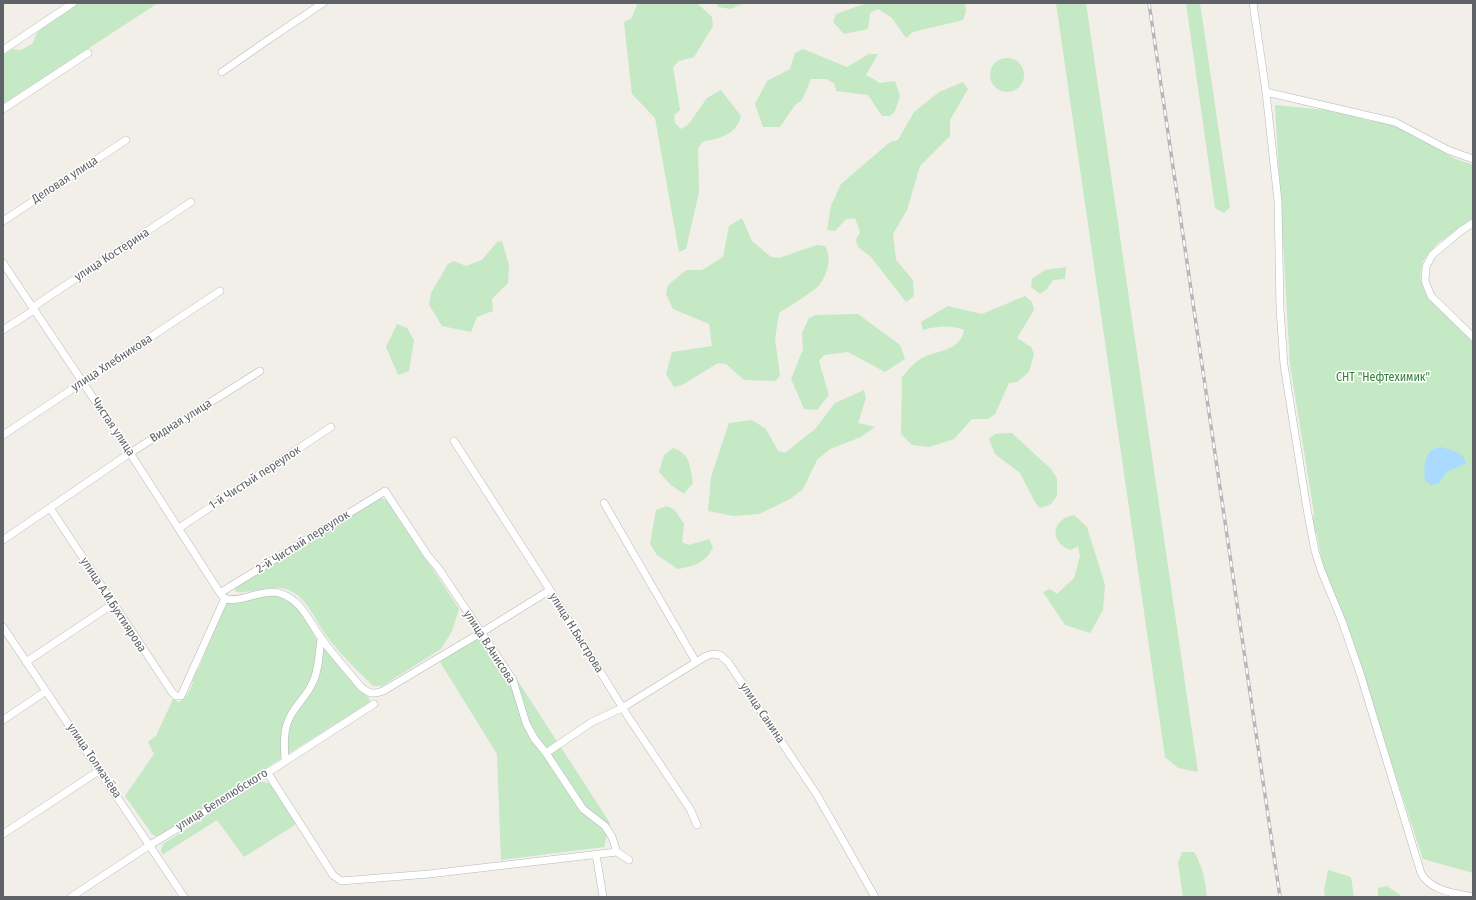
<!DOCTYPE html>
<html>
<head>
<meta charset="utf-8">
<style>
	body { margin:0 }
	#map { position:relative; width:1476px; height:900px; overflow:hidden; background:#f1efe8; font-family:"Fira Sans Condensed",sans-serif }
	canvas { display:block }
	.frame { position:absolute; inset:0; border:4px solid #5f6368; pointer-events:none }
</style>
</head>
<body>
<div id="map">
<canvas width="1476" height="900"></canvas>
<div class="frame"></div>
</div>
<script>
const ctx = document.querySelector('canvas').getContext('2d');
ctx.lineJoin = 'round';
function paint(path, color) { ctx.fillStyle = color; ctx.fill(path, 'evenodd'); }
function strokePath(path, color, width, dash) { ctx.strokeStyle = color; ctx.lineWidth = width; ctx.lineCap = dash ? 'butt' : 'round'; ctx.setLineDash(dash || []); ctx.stroke(path); }
function write(font, color, halo, rows, align = 'center') {
  ctx.font = font + ' "Fira Sans Condensed",sans-serif'; ctx.lineWidth = 3; ctx.setLineDash([]); ctx.textBaseline = 'middle'; ctx.strokeStyle = halo; ctx.fillStyle = color; for (const [text, x, y, turn = 0] of rows) {
    ctx.save(); ctx.translate(x, y); ctx.rotate((+turn || 0) * Math.PI / 180); ctx.textAlign = isNaN(turn) ? turn : align; if (halo) ctx.strokeText(text, 0, 0); ctx.fillText(text, 0, 0); ctx.restore();
  }
}
paint(new Path2D(`
	M77,3h81l-155,101v-49l9,-6 9,1 11,-6 5,-11 7,-8z
	M638,3h59l15,14 1,9 -19,31 -15,4 -6,6 7,43 -6,5 1,8 6,6 7,-4 19,-27 14,-8 20,26c-5,20 -22,22 -39,26l-4,7 1,43 -13,57 -7,3 -24,-134 -23,-24 -8,-72 7,-3z
	M717,3h28l-14,6 -13,-2z
	M867,3h98l1,9 -3,8 -50,12 -7,6 -14,-20 -14,-9 -8,4 -2,16 -24,5 -11,-12 3,-8z
	M1056,3h30l112,769 -20,-4 -13,-11z
	M1186,3h14l30,204 -6,6 -9,-5z
	M803,49l44,18 22,-13h9l-12,21 14,8 15,-2 5,15 -5,15 -5,5h-8l-14,-21 -32,-4 -2,-8 -8,-4h-15l-9,21 -7,5 -15,22h-17l-8,-23 12,-23 23,-12 5,-16z
	M990 75a17 17 0 1 1 34 0a17 17 0 1 1-34 0Z
	M963,82l5,7 -18,31v16l-30,30 -13,44 -14,24 3,26 17,20 1,16 -8,6 -35,-45 -13,-10 -2,-7 4,-8 -5,-14 -9,1 -11,12 -8,-1 4,-24 10,-22 49,-42 8,-2 16,-28 25,-20z
	M1275,105l72,7 18,8 29,4 62,35 17,6v53l-36,26 -14,17 -3,16 5,15 48,47v534l-50,-14 -45,-137 -54,-149 -7,-38 -5,-9 2,-13 -24,-148z
	M742,218l10,23 19,16 8,1 38,-13 8,1c7,11 3,27 -5,38 -5,7 -32,23 -41,29l-4,26 5,36 -4,6 -32,-1 -18,-16 -8,-1 -36,22 -8,2 -8,-13 6,-22 40,-6 -3,-22 -36,-15 -7,-15 2,-9 18,-15h16l21,-13 6,-31z
	M502,241l7,24 -1,18 -16,16 1,12 -16,6 -6,15 -29,-6 -13,-21 2,-12 17,-29 6,-3 12,5 16,-6 15,-18z
	M1066,267l-1,12 -12,1 -6,9 -7,5 -9,-7 1,-8 13,-9z
	M1025,296l7,6 2,8 -17,28 14,9 3,7 -5,18 -12,10 -8,1 -14,31 -7,5h-16l-18,20 -25,8 -17,-2 -11,-11 1,-57c5,-5 11,-14 18,-18 15,-9 41,-7 44,-29 -15,-5 -26,-4 -41,0l-2,-8 27,-16 34,8z
	M858,314l42,31 5,14 -20,13 -37,-20 -24,3 -5,6 10,34 -12,15 -13,-1 -13,-30 12,-30 -1,-16 7,-15 7,-3z
	M397,324l10,4 7,12 -5,31 -11,4 -12,-28z
	M864,390l2,8 -8,25 17,4 -14,10 -31,12 -13,11 -14,29 -13,10 -31,15 -26,2 -25,-5 3,-34 18,-54 23,-3 14,9 12,22 7,2 31,-25 19,-25z
	M1012,433l40,37 5,9v17l-6,8 -11,4 -5,-6 -15,-29 -25,-19 -6,-15 6,-5z
	M673,448c18,6 17,18 20,35l-9,11 -13,-9 -12,-13 5,-17z
	M381,498l7,3 71,108 -7,22 -11,18 -59,37h-9c-15,-15 -31,-30 -44,-47 -14,-17 -20,-42 -43,-50 -14,-5 -42,7 -51,2l1,-4z
	M667,506l8,4 9,14 -2,18 7,3 20,-6 4,8c-7,16 -19,19 -35,22l-21,-14 -7,-11 6,-34z
	M1074,515l13,12 18,58 -2,25 -13,23 -25,-8 -22,-33 7,-3 7,5 17,-16 6,-22 -2,-10 -7,4c-22,-7 -20,-31 3,-35z
	M272,594l9,3 10,5 12,11 12,24 41,49 13,12 1,4 -213,135 -5,-3 -27,-38 29,-42 -6,-12 8,-6 17,-37 6,3c8,-4 11,-12 14,-20l-2,-3 8,-11 27,-68z
	M478,639l7,3 15,22 14,11 96,148 -6,24 -103,13 -4,-106 -57,-92 8,-7z
	M260,782h5l7,3 26,38 -54,34 -27,-37 -55,35 -1,-5 2,-6z
	M1182,852h12c9,15 11,28 13,45h-24l-5,-34z
	M1328,870l23,7 3,20h-29l-1,-7z
	M1387,886l16,11h-25v-9z`), '#c5e8c5');
paint(new Path2D(`
	M1441,447c9,3 23,5 25,16l-19,9 -9,12 -7,1 -6,-4c-1,-15 -2,-32 16,-34z`), '#aadaff');
const street = new Path2D(`
	M1253,3l13,89 12,109 2,108 4,56 23,144 8,42 6,19 21,51 18,52 61,200c9,18 34,20 52,24
	M3,50l70,-47
	M222,72l43,-30 58,-39
	M1266,92l129,30 53,28 25,9
	M3,109l85,-56
	M3,221l123,-81
	M1473,223l-11,7 -30,25 -6,12 -1,14 6,15 42,41
	M3,263l127,190 90,140c2,2 3,4 4,5 12,7 40,-11 58,-4 21,8 27,28 40,45 11,16 26,32 39,48 7,6 12,8 22,4l109,-65 58,-36
	M33,307l158,-105
	M3,330l31,-20
	M3,435l217,-144
	M454,441l96,149 77,125 63,94 7,16
	M604,503l92,159
	M50,508l122,184 4,4h5l44,-98
	M179,528l152,-101
	M3,540l127,-87 130,-82
	M220,593l165,-102 43,65 11,13 74,111 13,43 8,15 12,15 37,56 22,17 7,11 5,15 12,8
	M3,627l181,270
	M26,662l87,-58
	M3,720l43,-29
	M546,753l46,-31 30,-14 84,-52 7,-2 7,1 8,7 89,133 58,102
	M285,760c-1,-15 -2,-32 6,-45 6,-11 16,-20 21,-31 7,-13 7,-31 9,-45
	M267,772l66,103 8,6 88,-7 188,-22
	M3,834l97,-64
	M596,854l7,43
	M71,897l79,-52 83,-50 141,-91`);
strokePath(street, '#b5b8bc', 8);
strokePath(street, '#fff', 7);
const rail = new Path2D(`
	M1149,3l131,894`);
strokePath(rail, '#b6b7b8', 3.5);
strokePath(rail, '#fff', 2, [6]);
write('12px', '#5f6368', '#fff', [
	["Деловая улица",65,180,-33],
	["улица Костерина",112,255,-33],
	["улица Хлебникова",112,363,-33],
	["Видная улица",181,421,-32],
	["Чистая улица",113,427,56],
	["1-й Чистый переулок",255,478,-33],
	["2-й Чистый переулок",303,542,-32],
	["улица А.И.Бухтиярова",113,605,57],
	["улица Н.Быстрова",576,633,58],
	["улица В.Анисова",489,647,57],
	["улица Санина",762,713,56],
	["улица Толмачёва",94,761,56],
	["улица Белелюбского",222,800,-32]
]);
write('12px', '#348238', '#fff', [
	["СНТ \"Нефтехимик\"",1383,378]
]);
</script>
</body>
</html>
